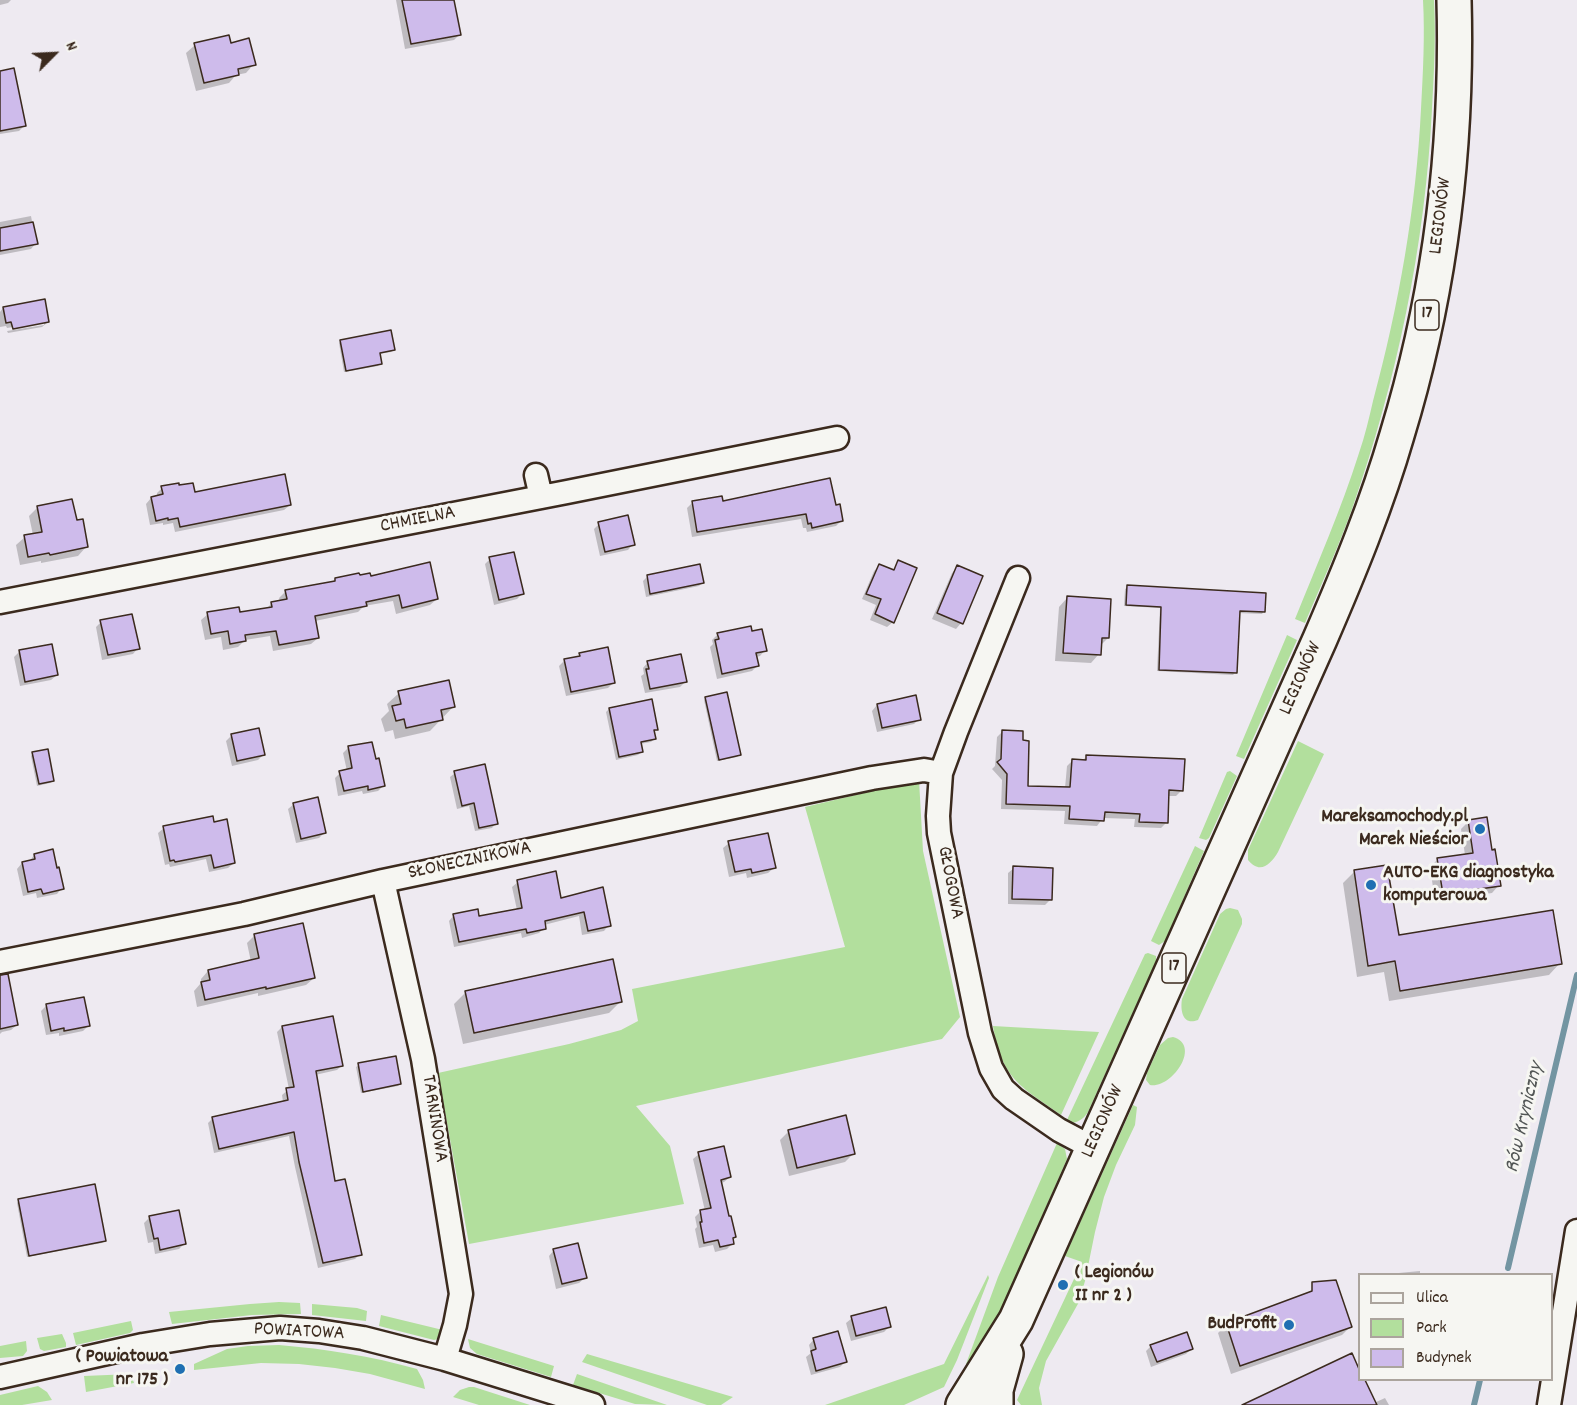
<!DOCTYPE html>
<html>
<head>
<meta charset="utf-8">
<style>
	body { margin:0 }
	#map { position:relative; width:1577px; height:1405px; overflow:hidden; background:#eeeaf1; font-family:Dekko,sans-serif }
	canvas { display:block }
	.legend { position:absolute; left:1358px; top:1273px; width:195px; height:108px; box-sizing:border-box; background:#f6f6f2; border:2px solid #aba49d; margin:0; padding:8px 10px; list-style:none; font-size:18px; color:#3b2a1e }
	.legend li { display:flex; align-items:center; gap:12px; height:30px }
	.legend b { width:30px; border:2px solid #aba49d }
	.north { position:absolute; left:24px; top:24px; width:60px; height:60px; -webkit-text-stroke:4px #f6f6f2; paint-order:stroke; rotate:66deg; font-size:16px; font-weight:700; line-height:24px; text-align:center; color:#3b2a1e }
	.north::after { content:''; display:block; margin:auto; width:21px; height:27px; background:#3b2a1e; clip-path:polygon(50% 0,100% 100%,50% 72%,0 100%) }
</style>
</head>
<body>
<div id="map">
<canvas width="1577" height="1405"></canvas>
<ul class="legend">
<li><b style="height:8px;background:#f6f6f2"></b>Ulica</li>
<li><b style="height:16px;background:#b2df9d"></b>Park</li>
<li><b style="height:16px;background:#cebbeb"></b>Budynek</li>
</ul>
<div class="north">N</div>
</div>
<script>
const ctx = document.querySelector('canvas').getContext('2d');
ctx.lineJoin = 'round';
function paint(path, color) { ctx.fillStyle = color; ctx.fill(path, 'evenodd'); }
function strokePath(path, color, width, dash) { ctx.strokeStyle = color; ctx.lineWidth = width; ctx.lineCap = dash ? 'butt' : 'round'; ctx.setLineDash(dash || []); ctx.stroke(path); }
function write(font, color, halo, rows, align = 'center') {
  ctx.font = font + ' Dekko,sans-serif'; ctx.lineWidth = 6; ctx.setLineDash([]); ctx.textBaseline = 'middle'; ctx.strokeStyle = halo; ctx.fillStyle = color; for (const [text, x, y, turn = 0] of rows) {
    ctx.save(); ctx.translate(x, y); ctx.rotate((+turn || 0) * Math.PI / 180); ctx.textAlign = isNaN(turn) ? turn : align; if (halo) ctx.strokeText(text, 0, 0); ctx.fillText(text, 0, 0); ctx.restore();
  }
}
paint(new Path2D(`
	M1423,0h11c2,36 0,73 -2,109 -7,137 -35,271 -80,400 -14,39 -31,76 -47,114l-10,-4c22,-55 46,-109 64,-166 6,-17 10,-35 14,-52 26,-96 43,-193 48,-292 2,-36 4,-73 2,-109z
	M1287,635l10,5 -53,119 -8,-3z
	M1298,741l26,13 -46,98c-7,12 -18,23 -30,8v-10z
	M1230,771l7,5 -28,62 -3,2 -7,-2 28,-66z
	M919,780l4,71 37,166 -18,22 -306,67 34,40 14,58 -215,40 -31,-171 131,-29 52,-14 17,-9 -6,-32 213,-42 -40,-140z
	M1195,846l9,5 -39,90 -6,4 -8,-4z
	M1230,908l8,2 4,9v5l-44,96c-15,6 -18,-9 -16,-21l38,-85 6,-5z
	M1148,953l8,3v5l-68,151c-5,8 -13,13 -22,10l79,-168z
	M993,1026l106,6 -38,83c-41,-29 -59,-36 -68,-89z
	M1173,1037c29,8 -1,52 -23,48l-4,-5 1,-7 13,-28 8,-7z
	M1133,1105l4,2 -2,18 -19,40 -12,32 -9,35 -10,49 -6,21 -33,59 -7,27 3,17h-21l-4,-5 65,-138 -17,-6z
	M1057,1143l8,6 2,10 -83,189 -16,20 -2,-4 32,-87z
	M988,1275l1,3 -32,82 -13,27 -40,18h-79l119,-41z
	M279,1302l21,1 1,11 -49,1 -80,9 -3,-12 81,-8z
	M312,1304l45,4 10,3 -1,10 -54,-6z
	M381,1315l66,16 -5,7 -8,2 -55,-14z
	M131,1321l2,9 -3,3 -54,12 -3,-12z
	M62,1334l4,9v4l-22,4 -4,-2 -3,-11z
	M468,1339l86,27 -3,11 -74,-23 -7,-6z
	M26,1341l1,10 -4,5 -23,2v-12z
	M279,1345c47,4 92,11 138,24l6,11 2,9 -55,-15 -35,-6 -36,-4 -38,-1 -67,7v-6l33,-15 21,-3z
	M587,1354l146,43 -12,8h-14l-125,-43z
	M131,1374l3,9 -48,9 -2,-16z
	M577,1374l90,31 -32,-1 -62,-19z
	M38,1386l9,6 5,8 -30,5h-22v-10z
	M469,1387h5l56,18h-51l-26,-8 7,-7z`), '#b2df9d');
paint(new Path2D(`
	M0,0h11l-3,3 -8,2z
	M396,0h57l6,35 -5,5 -49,9z
	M230,44l24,20 -8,9 -10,2 -7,8 -33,8 -10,-38 9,-8z
	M0,81l25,44 -6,6 -19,3z
	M31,216l5,27 -5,6 -31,6v-33z
	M3,308l45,14 -6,5 -34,6 -1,-2 37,-6v-3l-37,6 -1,-2 -6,1v-15z
	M341,341l52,9 -2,2 -12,2 1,9 -2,3 -34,6 -5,-29z
	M162,488l32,6 96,11 -6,5 -109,22 -2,-9 -10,2v-2l-13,2 -4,-21 5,-6 6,-1v-4z
	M693,502l142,5 6,14 -5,5 -29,6 -1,-4h-3l-2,-9 -109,18 -5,-29z
	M38,507l37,15 11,25 -8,9 -37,7v-2l-21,4 -4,-20 9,-8 8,-2 -4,-19z
	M599,524l34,20 -5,6 -28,6 -6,-27z
	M490,559l32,35 -5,5 -23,6 -9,-41z
	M899,562l-6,60 -6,5 -17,-7 6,-15 -14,-6 12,-28 5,-5 13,5z
	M957,567l4,56 -5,6 -24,-10 20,-46z
	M647,577l56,5 -4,4 -53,11 -3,-16z
	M370,578l67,21 -7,6 -34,9 -3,-13 -29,5 -6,6 -43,9 3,17 -7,6 -38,7 -3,-15 -25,4 -7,7 -15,3 -2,-13 -16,3 -4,-20 7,-6h31l26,-4 6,-6 9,-2 -1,-4 7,-7 45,-8 4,-4z
	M1128,587l136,24 -2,3 -24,-1 -3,60 -2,2 -76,-4 3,-63 -36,-2 1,-17z
	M1067,598l41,40 -8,8 -1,8 -8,9 -36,-2 4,-54z
	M101,622l37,26 -5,6 -31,6 -6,-33z
	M718,634l47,16 -5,6 -4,1 1,9 -5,5 -35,8 -7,-32 3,-3 -1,-4z
	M20,651l37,24 -6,5 -31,6 -6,-29z
	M580,654l33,29 -5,5 -42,8 -7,-30 6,-6 12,-2z
	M648,662l38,19 -6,6 -35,6 -4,-17 3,-2 -1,-6z
	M399,693l54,14 -23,24 -35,8 -2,-9 -8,2 -4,-13 8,-8 -2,-7z
	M706,698l33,56 -2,3 -20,4 -13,-61z
	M877,705l42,14 -5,5 -37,8 -5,-21z
	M609,709l48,20 -4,4 1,6 -3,3 -11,2 1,8 -3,3 -22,5 -10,-48z
	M1003,731l23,56 39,1 2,-22 6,-6 9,1 5,-5 95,34 -6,6h-8l-1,26 -6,6 -27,-1 1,-8 -32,-1 -6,8 -33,-2 1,-13 -64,-2 1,-29 -10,-11 3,-3 2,-29z
	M232,735l31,20 -5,5 -26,6 -6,-25z
	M371,743l12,43 -5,5 -15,3 -1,-3 -24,5 -3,-18 5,-5 7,-2 -4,-18 5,-5z
	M33,753l20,28 -3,2 -13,3 -6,-30z
	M455,773l41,50 -4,5 -17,3 -6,-25 -12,3 -7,-32z
	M294,804l30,29 -5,5 -23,5 -8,-34z
	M1469,821l22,30 8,34 -7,8 -57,8 -5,-34 7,-7 28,-5 -4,-26z
	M164,828l70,35 -6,5 -19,4 -3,-13 -36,8 -1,-3 -4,1 -7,-32z
	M729,843l45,25 -6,5 -21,5 -1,-5 -17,4 -6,-29z
	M34,855l28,33 -5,6 -20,4 -1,-5 -13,3 -6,-27 5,-6 7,-1z
	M1014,868l37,31 -6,6 -37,-1v-31z
	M1355,871l43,66 162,26 -11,12 -160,26 -5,-29 -27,5 -14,-94z
	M518,882l42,18 42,-11 7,36 -5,6 -22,4 -3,-19 -35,9v3l-5,5 -17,5 -1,-5 -67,14 -5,-26 5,-6 24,3 39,-8 -5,-23z
	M255,935l59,43 -8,7 -48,11v-3l-61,14 -3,-16 7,-8v-4l7,-8 43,-9 -4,-19z
	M466,992l155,9 -12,12 -146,31 -9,-40z
	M0,997l17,28 -6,5 -9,2 -2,2z
	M47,1005l41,21 -5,5 -24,5v-3l-13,2 -5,-24z
	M282,1027l60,38 -5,5 -22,5 19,108 26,71 -5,5 -37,9 -23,-101 -6,-31 -75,17 -6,-30 5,-5 70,-16 -1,-7 7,-6 -12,-57z
	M359,1065l41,19 -2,2 -37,7 -5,-26z
	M789,1131l65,22 -9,9 -56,14 -9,-36z
	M699,1154l31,23 -6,5 -3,1 11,61 -5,5 -12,3 -2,-7 -14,3 -4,-19 2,-2 -2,-10 5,-5 5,-1 -12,-52z
	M19,1200l85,41 -2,2 -75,14 -10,-54z
	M150,1217l34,27 -5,5 -24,5 -2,-12 -5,1 -4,-20z
	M554,1250l31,28 -6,5 -23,6 -7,-33z
	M1420,1271v3h-32z
	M852,1318l38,8 -6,6 -33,9 -5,-18z
	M1227,1324l124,2 -9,9 -111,39 -13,-41z
	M814,1339l31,23 -5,5 -29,8 -5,-18 5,-4 -2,-8z
	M1151,1346l40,3 -5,5 -35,13 -5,-16z
	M1352,1355l8,17v8h3l11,23 11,-5 4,7h-144z`), '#0003');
strokePath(new Path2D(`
	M1508,1268l69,-293
	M1474,1405l6,-25`), '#7395a2', 6);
const building = new Path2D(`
	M402,0h52l7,35 -50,9z
	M229,35l2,8 18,-5 7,27 -18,4 1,6 -35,8 -10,-40z
	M14,68l12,58 -26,5v-60z
	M33,222l5,22 -38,7v-23z
	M45,299l4,23 -36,7 -2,-7 -5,1 -3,-16z
	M391,330l4,20 -15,3 2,11 -36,7 -6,-31z
	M285,474l6,31 -111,22 -2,-9 -10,2v-2l-12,3 -5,-24 12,-3 -2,-8 18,-3v2l14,-2 2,9z
	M830,478l6,27 4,-1 3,17 -31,7 -1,-5 -3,1 -2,-10 -109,18 -5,-31 30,-5 1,5z
	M72,499l5,21 6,-1 5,28 -38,8 -1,-2 -21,4 -4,-22 18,-3 -5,-26z
	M628,515l7,30 -30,7 -7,-30z
	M514,552l10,42 -25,6 -10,-43z
	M898,560l19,8 -23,55 -19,-9 6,-15 -15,-5 13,-30 15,6z
	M430,562l8,37 -36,9 -3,-13 -33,7 1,4 -52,10 4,22 -40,7 -3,-14 -31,4 1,6 -16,3 -2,-13 -17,3 -4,-22 32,-5 1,5 32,-5 -1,-5 16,-3 -2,-9 50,-9v-3l24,-5 1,2 10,-2 1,3z
	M700,564l4,19 -54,11 -3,-19z
	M957,565l26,11 -20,48 -26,-11z
	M1127,585l139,8 -1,19 -25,-1 -3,62 -78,-3 2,-63 -35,-2z
	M1067,596l44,3 -2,39h-7l-1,17 -38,-2z
	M132,614l8,35 -32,6 -8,-35z
	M751,626l1,5 10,-2 5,22 -11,2 3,13 -37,8 -7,-34 4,-1 -2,-6z
	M52,644l6,31 -33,7 -6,-32z
	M608,647l7,36 -44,9 -7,-33 16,-3 -1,-3z
	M681,654l6,28 -37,7 -4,-20h3l-2,-8z
	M449,680l6,27 -14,3 2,10 -37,8 -2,-9 -8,2 -4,-15 9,-2 -3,-13z
	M727,692l14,63 -22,5 -14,-63z
	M916,695l5,25 -39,8 -5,-24z
	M652,699l6,31h-4l2,9 -15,3 2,10 -24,5 -10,-49z
	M259,728l6,27 -28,6 -6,-27z
	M1002,730l21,1v9l6,1 -1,45 42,1 2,-28 14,1v-5l99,4 -2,32 -14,-1 -1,33 -29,-1 1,-8 -35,-2 -1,9 -35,-2 1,-13 -64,-2 1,-30 -10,-12 4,-3z
	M372,742l4,17 3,-1 6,28 -17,4v-4l-24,5 -5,-20 13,-3 -4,-22z
	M48,749l6,32 -15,3 -7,-32z
	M485,764l13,60 -19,4 -5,-25 -12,3 -8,-35z
	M318,797l8,36 -25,6 -8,-36z
	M213,816l1,6 13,-3 8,44 -21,5 -3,-13 -36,7 -1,-2 -4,1 -7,-35z
	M1487,817l5,33 3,-1 6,37 -58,8 -6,-36 36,-5 -5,-33z
	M768,833l8,35 -24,5 -1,-4 -16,3 -7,-31z
	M53,849l4,19 2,-1 5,22 -21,5 -2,-5 -13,3 -6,-30 13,-3 -1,-5z
	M1387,865l12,70 154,-25 9,54 -162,27 -5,-30 -27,5 -14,-96z
	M1013,866l40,2 -1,32 -40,-1z
	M556,871l5,27 42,-11 8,39 -23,5 -4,-19 -39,9 1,8 -19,4 -1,-4 -67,13 -6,-28 25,-5 1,7 43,-8 -5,-28z
	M303,923l12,55 -49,11v-2l-61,13 -4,-18 9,-2 -2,-10 51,-12 -5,-24z
	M613,959l9,43 -148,31 -9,-42z
	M8,974l10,51 -18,4v-54z
	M84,997l6,29 -26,5v-3l-13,3 -5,-27z
	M333,1016l10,50 -27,5 19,110 10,-2 17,76 -39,8 -24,-101 -5,-30 -75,17 -7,-32 76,-17 -2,-12 8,-1 -12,-61z
	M396,1056l5,28 -38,8 -5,-29z
	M846,1115l9,39 -58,14 -9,-38z
	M724,1146l7,31 -10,3 8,36h2l5,21 -3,1 1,6 -14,3 -2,-7 -14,3 -4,-21h2l-2,-12 11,-2 -13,-56z
	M95,1184l11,57 -77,15 -11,-57z
	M179,1210l7,34 -26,6 -2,-12 -4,1 -5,-23z
	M578,1243l9,35 -25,6 -9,-35z
	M1336,1280l16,47 -112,39 -14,-43 86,-32v-9z
	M886,1307l5,20 -35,9 -5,-20z
	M838,1331l9,31 -31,9 -5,-20 5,-2 -3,-11z
	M1187,1332l6,17 -36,13 -7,-17z
	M1352,1353l7,16v11h6l12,25h-135z`);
paint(building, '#cebbeb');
strokePath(building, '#3b2a1e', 1.5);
const minor = new Path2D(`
	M536,475l5,22
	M1018,578l-62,154 -15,41 -3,43 1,17 41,200 11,35 12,21 11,10 45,31 34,18
	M0,602l567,-110 270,-54
	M383,881l40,178 38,235 -6,31 -10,34
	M0,962l244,-48 139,-33 489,-103 52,-8 17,3
	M0,1377l143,-32 67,-11 70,-6 39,3 44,7 82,21 148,46
	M1549,1405l28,-174`);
const highway = new Path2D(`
	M963,1405l53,-85 304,-681c29,-67 57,-135 77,-204 43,-141 61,-288 57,-435
	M996,1405v-15l10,-36`);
strokePath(minor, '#3b2a1e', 27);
strokePath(highway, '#3b2a1e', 38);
strokePath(minor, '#f6f6f2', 22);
strokePath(highway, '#f6f6f2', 33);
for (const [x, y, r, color] of [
	[1480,829,6,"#1f6fb2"],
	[1371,885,6,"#1f6fb2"],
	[1063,1285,6,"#1f6fb2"],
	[1289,1325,6,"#1f6fb2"],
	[180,1369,6,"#1f6fb2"]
]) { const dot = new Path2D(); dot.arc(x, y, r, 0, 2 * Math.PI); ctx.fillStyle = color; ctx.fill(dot); strokePath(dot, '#f6f6f2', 2); }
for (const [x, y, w] of [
	[1427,315,24],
	[1174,968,24]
]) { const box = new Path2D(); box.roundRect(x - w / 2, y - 15, w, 30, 4.5); ctx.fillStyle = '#f6f6f2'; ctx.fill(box); strokePath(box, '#3b2a1e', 1.5); }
write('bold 18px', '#3b2a1e', null, [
	["17",1427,315],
	["17",1174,968]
]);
write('20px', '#3b2a1e', '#f6f6f2', [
	["LEGIONÓW",1442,216,-83],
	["CHMIELNA",418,521,-11],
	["LEGIONÓW",1302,679,-66],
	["SŁONECZNIKOWA",470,862,-12],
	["GŁOGOWA",949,883,79],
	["TARNINOWA",433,1119,81],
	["LEGIONÓW",1104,1122,-66],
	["POWIATOWA",299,1333,3]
]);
write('bold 20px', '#3b2a1e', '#f6f6f2', [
	["Mareksamochody.pl",1468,818],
	["Marek Nieścior",1468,841],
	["AUTO-EKG diagnostyka",1383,874,"left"],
	["komputerowa",1383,897,"left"],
	["( Legionów",1075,1274,"left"],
	["II nr 2 )",1075,1297,"left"],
	["BudProfit",1277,1325],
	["( Powiatowa",168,1358],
	["nr 175 )",168,1381]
], 'right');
write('italic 21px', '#525655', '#f6f6f2', [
	["Rów Kryniczny",1526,1118,-77]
]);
</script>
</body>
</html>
